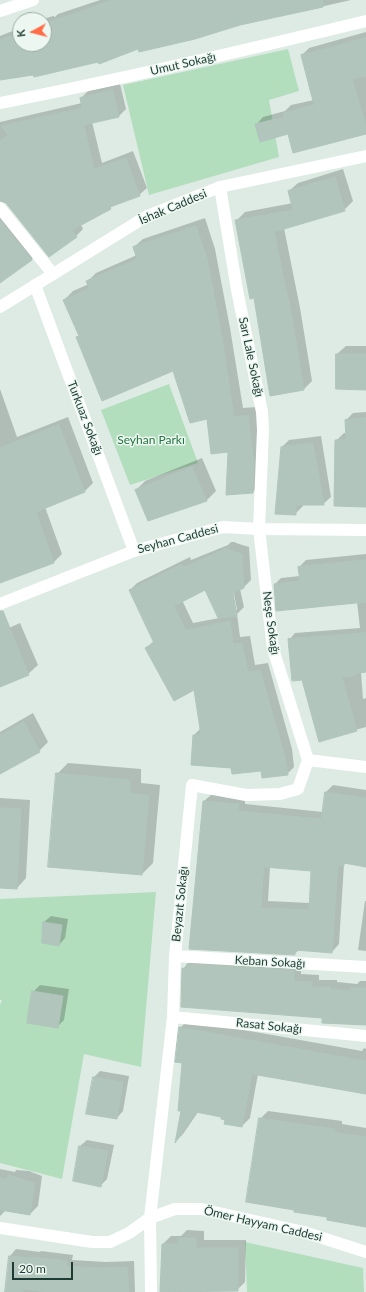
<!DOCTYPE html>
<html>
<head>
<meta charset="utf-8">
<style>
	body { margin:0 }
	#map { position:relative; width:366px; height:1292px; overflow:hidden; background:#ddebe4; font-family:Lato,sans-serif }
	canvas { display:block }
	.north { position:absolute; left:12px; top:12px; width:40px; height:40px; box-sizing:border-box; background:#edf7f2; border:1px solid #9aaca5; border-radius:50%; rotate:263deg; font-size:11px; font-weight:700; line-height:16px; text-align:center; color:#1d3b32 }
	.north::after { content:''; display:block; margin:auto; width:14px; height:18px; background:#ff6d47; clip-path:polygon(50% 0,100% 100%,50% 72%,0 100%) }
	.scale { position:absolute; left:12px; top:1262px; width:61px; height:18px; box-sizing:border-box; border:2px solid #1d3b32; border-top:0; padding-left:5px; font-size:12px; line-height:14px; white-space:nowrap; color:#1d3b32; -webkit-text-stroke:3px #edf7f2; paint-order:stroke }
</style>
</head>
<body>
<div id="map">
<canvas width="366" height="1292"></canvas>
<div class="north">K</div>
<div class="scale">20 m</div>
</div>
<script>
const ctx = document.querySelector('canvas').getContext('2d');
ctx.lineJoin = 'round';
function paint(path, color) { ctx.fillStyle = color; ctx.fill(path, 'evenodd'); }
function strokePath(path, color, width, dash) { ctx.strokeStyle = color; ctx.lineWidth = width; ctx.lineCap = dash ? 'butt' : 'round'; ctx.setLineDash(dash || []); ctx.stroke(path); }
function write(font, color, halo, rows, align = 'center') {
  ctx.font = font + ' Lato,sans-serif'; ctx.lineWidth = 3; ctx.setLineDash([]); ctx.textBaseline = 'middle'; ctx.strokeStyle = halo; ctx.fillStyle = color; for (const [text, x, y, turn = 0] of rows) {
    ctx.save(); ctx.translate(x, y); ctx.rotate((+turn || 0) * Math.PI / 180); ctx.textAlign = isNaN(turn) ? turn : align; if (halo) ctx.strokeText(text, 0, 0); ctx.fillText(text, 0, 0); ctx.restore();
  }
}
paint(new Path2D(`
	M288,49l11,42 -30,9 10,57 -130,38 -26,-110z
	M169,384l29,79 -68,22 -29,-75z
	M156,892l-15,175 -57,-13 -22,125 -62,-16v-158l2,-5h-2v-101z
	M245,1242l118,26 1,24h-117z`), '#b3debd');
paint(new Path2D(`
	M100,0h251l-213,48 -39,13 -65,13 -34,-2v-36l20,-8v16h24v-24h-3l12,-4 2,1 3,-3z
	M366,32v101l-77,-1 -33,-7 7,-8 22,-6 6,-6 23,-5 -12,-45 7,-7z
	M120,84l6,25 -7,7 -27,6 10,41 31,-12 14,37 -8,7 -24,9 -5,4 -29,17 2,4 -7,7 -76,-36 1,5 38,47 -7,7 -32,22v-159l82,-19 -1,-5 7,-7z
	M343,169l10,32 -9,9 -60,18 16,80 12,73 -8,8 -68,-168 9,-9 48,-9 -4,-12 9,-8z
	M205,218l10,31 15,79 13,80 14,-1 4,76 -8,9 -24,-41 -55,-81 -97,-33 3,-2 -16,-35 9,-9 16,-7 -2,-2 9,-9 41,-18 -3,-8 9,-8z
	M346,346h20v43l-29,-35z
	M0,389l17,48 51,-20 25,66 -8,8 -40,16 17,47 -8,8 -54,18z
	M366,412v94l-30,-65 8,-8h3l-1,-13 7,-7z
	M321,436l10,61 -8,7h-20v2l-8,8 -13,-67 7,-7z
	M202,458l14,33 -9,9 -58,20 -13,-30 9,-9z
	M231,542h4l1,1 13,4 2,33 -7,7 -4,2 4,18 -7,7 3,23 10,-1 5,29 13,-2 24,86 2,18 -7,7 -25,-4 -30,-3 -38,-32 7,-7 -6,-39 -49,-41 8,-7 -24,-51 7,-7 53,-26 1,3 37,-15zM231,588h2l4,22h-2zM205,589l14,29 -26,5 -11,-23z
	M366,554v117l-5,1 2,27 3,-1v29l-47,13 -16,-61 -14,-39 6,-7 65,-5 -3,-26 -82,-18 6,-6 19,-2 -1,-9 7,-7z
	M20,623l18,42 -10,9 -28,12v-54z
	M33,713l15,29 -9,9 -39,22v-41z
	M68,763l73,6v14l19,2 -7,78 -11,11 -85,-100z
	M333,785l33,5v76l-20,-3 -2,1 -5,80 -7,8 -33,-2 -5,4 -104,-6 14,-147 8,-7 33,3v7l78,8 3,-20zM270,867l42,3 -2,33 -42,-2z
	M0,798l30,2 -4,78 -9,10 -17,-1z
	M365,901h1v50l-8,-1z
	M51,916l17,3 -3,19 -6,7 -15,-23z
	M190,961l111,2v11l18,1v5h18v2l20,2 3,-3h6v43l-43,-7 -140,-48z
	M40,985l29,4 -5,31 -7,7 -24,-35z
	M188,1020l174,31 2,-3 2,1v44l-108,-19 -8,44 -8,8 -20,-10 -24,-4 -15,22 -6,6 5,-29 1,-49 -3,-34z
	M100,1071l29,5 -6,35 -6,7 -23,-41z
	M268,1111l74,10v3l24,4v98l-38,-10 -68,-97z
	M87,1140l27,5 -7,34 -7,7 -20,-40z
	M0,1169l15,3 1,-2 13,1 13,5 -4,30 -8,8 -24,-4 -6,6z
	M187,1230l17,1v9h42l-1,42 -8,8h-38l-2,2h-36l2,-48 8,-8h10z
	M16,1249l24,3 1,-1 32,4 -1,5 34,2 28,-1 1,31h-129l4,-36z`), '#0003');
const building = new Path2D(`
	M112,0h211v7l-83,18 -45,14 -56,13 -1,-3 -39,15 -1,-2 -64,15 -1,-2 -33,5v-40l20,-8v12h24v-21l26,-8z
	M366,38v38l-14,3 14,47v8l-73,19 -5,-19 -28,8 -5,-18 29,-7 -1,-4 31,-8 -13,-50z
	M113,90l6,27 -35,8 10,44 32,-11 14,38 -30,11 1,2 -39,21 5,7 -28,20 -43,-54 -6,-2v-60l8,-6 -7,-9 81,-18 -2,-10z
	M335,177l10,34 -71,21 18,85 12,73 -34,6 -16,-98 -4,1 -15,-79 58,-10 -5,-19z
	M0,220l32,40 -32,23z
	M196,226l11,32 15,79 12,80 14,-2 6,50 -1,28 -27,2 2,-43 -17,2 -4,-35 -17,4 -17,-52 -71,30 -26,-64 3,-1 -16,-36 26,-12 -3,-7 51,-22 -4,-12z
	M336,354h30v36l-30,-1z
	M366,418v89l-32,-1 1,-66 11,-1 -1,-19z
	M59,425l26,67 -49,20 18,51 -54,20v-135z
	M313,443l11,62h-28v10l-21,-1 6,-67z
	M192,467l15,34 -59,20 -13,-31z
	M228,548l1,2 13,4 2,34 -11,5 4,23 -19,2 -13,-28 -31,16 12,24 44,-9 3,23 9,-1 6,29 12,-2 25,87 3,18 -26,3 -1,-7 -29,3 -1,-6 -40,-3 2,-30h8l-7,-45 -20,11 -29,-53 9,-5 -25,-53 53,-26 2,3 39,-17v-1z
	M366,560v42l-90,9 -2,-27 26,-3 -2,-14z
	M0,611h3l26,64 -29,12z
	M366,633v39l-11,2v2l-13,1 15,54 -38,11 -17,-62 -10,1 -4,-42z
	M24,722l16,30 -40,22v-39z
	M56,773l74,7v13l19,2 -7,80 -94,-8z
	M325,792l41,6v69l-22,-4v3h-6l-6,87 -37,-3v5l-106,-6 14,-148 36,3 -1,7 83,8zM264,867l47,4 -2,39 -48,-2z
	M0,808l21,1 -4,80 -17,-1z
	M43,922l19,3 -3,21 -17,-3z
	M187,964l107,6v11l18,1v5h18v2l21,2v-3h15v37l-44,-2v-5l-141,-11 1,-39 5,1z
	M32,991l31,5 -5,32 -31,-5z
	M179,1027l187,34v33l-114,-20 -10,53 -18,-3 1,-4 -4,-1v-2l-25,-5 -21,31 6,-32h-3l4,-48 -7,-1z
	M93,1077l30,5 -6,37 -31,-5z
	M259,1118l76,11 -1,3 32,5v90l-39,-7v-3l-33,-5v-2l-48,-8z
	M79,1146l29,5 -7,36 -28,-6z
	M8,1175l27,8 -5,32 -30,-5v-32l7,1z
	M178,1238h18v10h42v43l-78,1 2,-48h16z
	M9,1256l25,2v-1l33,4 -1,5 33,2 28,-1 2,25h-84l-21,-3 -1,3h-18z`);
paint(building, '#b2c5bd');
strokePath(building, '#afc5bb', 1);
strokePath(new Path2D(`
	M0,11l33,-11
	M0,103c123,-24 245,-53 366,-82
	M220,187l17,103 25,122 1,18 -4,99 14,120 35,111
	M0,208l53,66
	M35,285l99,266
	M175,956l191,11
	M173,1017l193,19
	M151,1292l-1,-74 23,-201 2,-61 17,-171 54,10 34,-1 18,-5 10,-29 58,7`), '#fff', 12);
strokePath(new Path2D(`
	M0,307l147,-91 73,-29 146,-31
	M0,604l134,-53 89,-24 36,2 107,1
	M0,1228l92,14h18l19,-9 21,-15 25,-9h26l103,23 62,20`), '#fff', 12);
write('12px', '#1d3b32', '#edf7f2', [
	["Umut Sokağı",183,64,-13],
	["İshak Caddesi",173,207,-23],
	["Sarı Lale Sokağı",251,357,78],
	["Turkuaz Sokağı",85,418,69],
	["Seyhan Caddesi",178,539,-15],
	["Neşe Sokağı",271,623,82],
	["Beyazıt Sokağı",180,904,-84],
	["Keban Sokağı",270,962,3],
	["Rasat Sokağı",269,1026,6],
	["Ömer Hayyam Caddesi",263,1224,13]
]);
write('12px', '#247540', '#edf7f2', [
	["Seyhan Parkı",151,440]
]);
</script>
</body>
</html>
